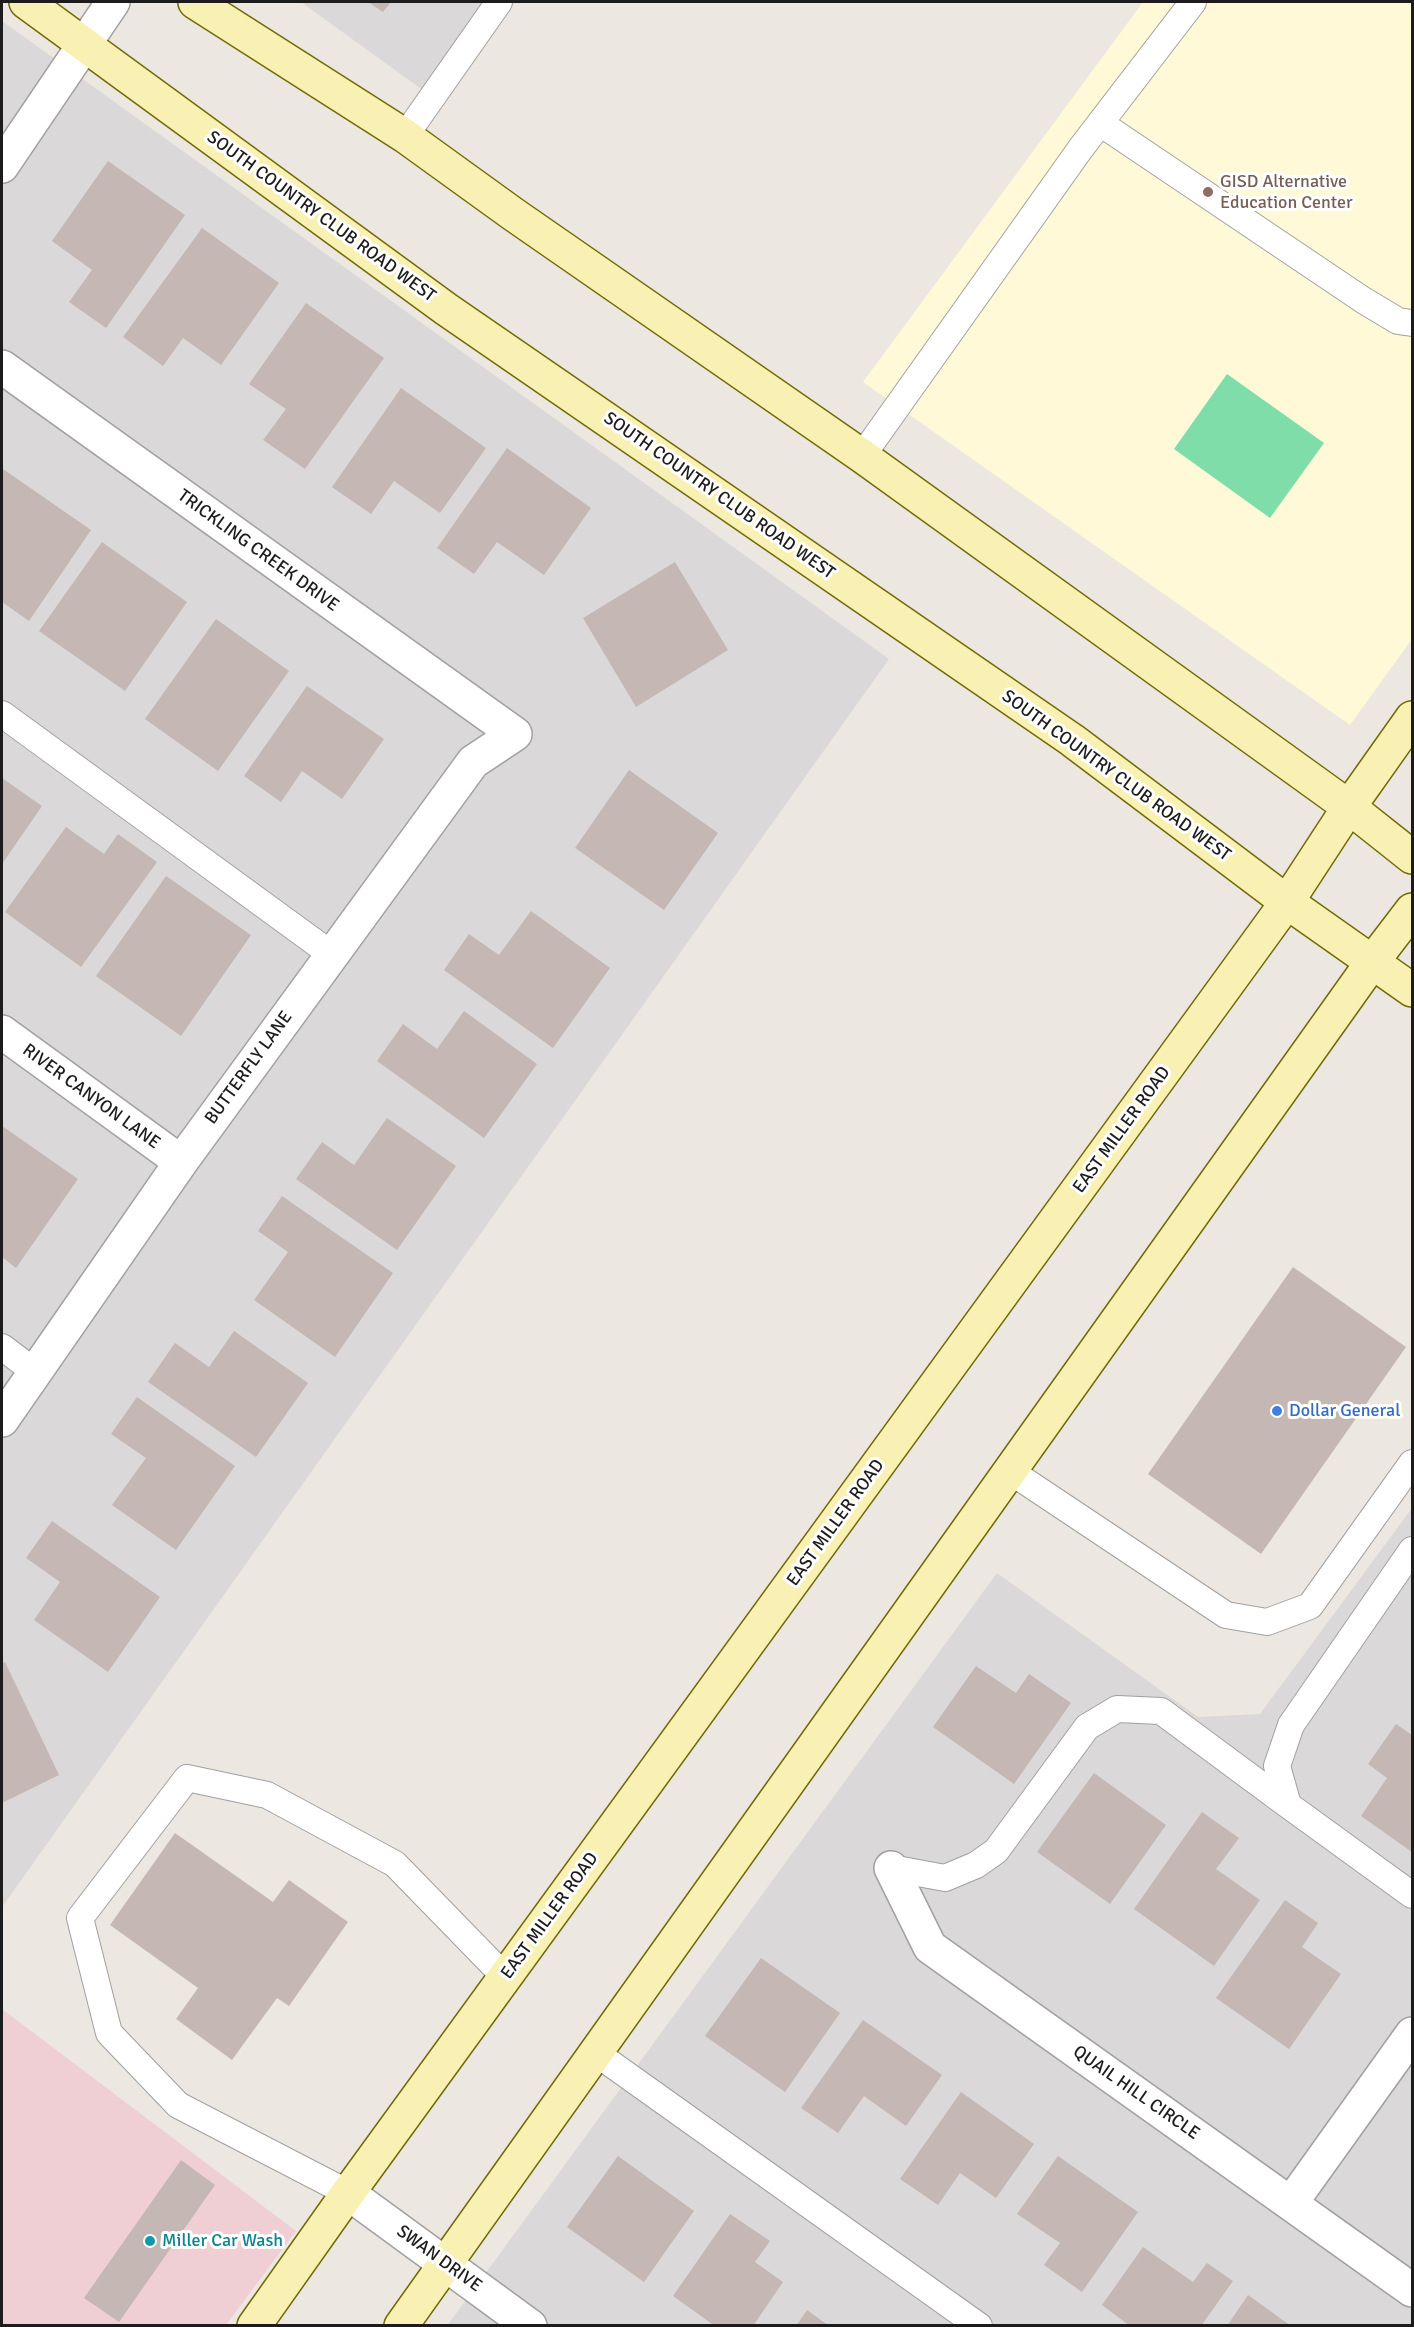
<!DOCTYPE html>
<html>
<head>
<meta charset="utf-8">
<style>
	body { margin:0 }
	#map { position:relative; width:1414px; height:2327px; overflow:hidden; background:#ede7e1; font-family:Signika,sans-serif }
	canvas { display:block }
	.frame { position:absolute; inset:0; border:3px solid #1c1c1c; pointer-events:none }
</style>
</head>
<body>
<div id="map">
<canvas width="1414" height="2327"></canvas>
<div class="frame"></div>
</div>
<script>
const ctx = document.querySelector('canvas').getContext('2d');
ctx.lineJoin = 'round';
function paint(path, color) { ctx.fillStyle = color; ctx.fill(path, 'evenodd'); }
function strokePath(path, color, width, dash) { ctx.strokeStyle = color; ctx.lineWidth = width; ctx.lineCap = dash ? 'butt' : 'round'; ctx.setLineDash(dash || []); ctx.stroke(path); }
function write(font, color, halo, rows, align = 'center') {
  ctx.font = font + ' Signika,sans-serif'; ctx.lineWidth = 6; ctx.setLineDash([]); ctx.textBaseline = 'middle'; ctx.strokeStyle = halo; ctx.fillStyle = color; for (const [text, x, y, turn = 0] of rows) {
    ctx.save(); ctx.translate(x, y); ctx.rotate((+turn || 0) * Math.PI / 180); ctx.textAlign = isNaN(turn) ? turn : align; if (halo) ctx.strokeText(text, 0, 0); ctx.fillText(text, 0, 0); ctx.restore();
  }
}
paint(new Path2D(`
	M301,2h214l-73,102z
	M2,21l887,638 -887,1248z
	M1412,1508v817l-965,1 550,-753 201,144 62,-3z`), '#dad8d9');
paint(new Path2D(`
	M2,2009l294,222 -70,94h-224z`), '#efcfd3');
paint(new Path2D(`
	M1143,2h269v637l-62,86 -487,-343z`), '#fff9d8');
paint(new Path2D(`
	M1227,374l97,69 -54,75 -96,-69z`), '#7edda9');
paint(new Path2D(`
	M368,2h23l-8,10z
	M108,161l77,54 -79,113 -37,-26 23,-32 -40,-29z
	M202,228l77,55 -58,82 -38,-27 -20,28 -40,-29z
	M306,303l78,55 -79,111 -42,-29 23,-31 -37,-25z
	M401,388l85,60 -46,65 -46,-32 -23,33 -39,-27z
	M507,448l84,60 -47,67 -47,-33 -23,32 -37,-26z
	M3,469l88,61 -62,91 -27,-19v-130z
	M102,542l85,60 -62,89 -86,-60z
	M675,562l53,88 -92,57 -53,-89z
	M216,619l73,52 -71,100 -73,-52z
	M307,686l77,53 -42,60 -40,-28 -21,31 -37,-26z
	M629,770l89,63 -54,77 -89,-62z
	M2,778l40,28 -40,58z
	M66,827l38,27 14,-20 39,28 -76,105 -76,-55z
	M166,876l85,59 -70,101 -85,-60z
	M531,911l79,57 -57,80 -109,-78 25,-36 30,21z
	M464,1011l73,53 -53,74 -107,-77 26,-37 34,25z
	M387,1118l69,48 -59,84 -101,-71 26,-37 32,23z
	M2,1126l76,53 -62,89 -14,-11z
	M282,1196l111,77 -58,84 -81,-57 34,-48 -30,-21z
	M1293,1267l113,80 -145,207 -113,-80z
	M234,1331l74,52 -52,74 -108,-75 27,-39 34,24z
	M137,1397l98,69 -59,84 -64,-45 34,-47 -35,-24z
	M52,1521l108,76 -52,75 -74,-52 26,-38 -34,-24z
	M5,1662l54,113 -57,28v-139z
	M976,1666l40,27 13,-19 42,29 -57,81 -81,-57z
	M1396,1724l16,11v117l-51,-36 26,-38 -19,-14z
	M1094,1773l72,52 -56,79 -73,-52z
	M1202,1812l37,26 -23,31 44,31 -46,66 -80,-57z
	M175,1833l98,69 16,-22 59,42 -59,84 -12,-8 -45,62 -56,-41 22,-31 -88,-63z
	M1285,1900l33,23 -16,24 39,27 -52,75 -73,-51z
	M761,1958l79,55 -55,79 -80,-56z
	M863,2020l79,55 -36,51 -42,-30 -26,37 -37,-25z
	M961,2092l73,52 -38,54 -36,-25 -22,32 -38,-26z
	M618,2156l76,55 -50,71 -77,-55z
	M1058,2156l80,56 -56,80 -38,-27 16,-22 -43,-29z
	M181,2160l34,25 -96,137 -35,-24z
	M730,2214l40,27 -15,21 28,20 -30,44h-38l-42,-30z
	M1143,2247l50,35 14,-19 26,18 -32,45h-71l-28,-21z
	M1248,2295l43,31h-64z
	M807,2310l22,16h-33z`), '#c5b8b4');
const lane = new Path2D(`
	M1100,123l263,177 35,21 14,2
	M405,136l94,-134
	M862,456l219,-308 112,-146
	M2,714l329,240
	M2,1347l33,25
	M1010,1471l216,144 41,7 43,-16 102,-143
	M1412,1550l-121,175 -14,41 11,39 124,90
	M891,1868l54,10 31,-13 20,-14 91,-124 30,-18 44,2 127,94
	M596,2053l383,273
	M348,2193l-170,-88 -69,-72 -29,-115 107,-140 80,17 128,69 110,113`);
const street = new Path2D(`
	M2,166l111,-164
	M2,367l513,367 -42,28 -292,400 -179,258
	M2,1032l179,130
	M891,1868l39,79 482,343
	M348,2193l182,133
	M1291,2203l121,-169`);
const secondary = new Path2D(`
	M26,2l420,307 626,431 215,162 125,88
	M195,2l210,134 108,78 349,242 487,351 63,50
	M254,2326l94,-133 939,-1291 62,-95 63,-89
	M401,2326l972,-1365 39,-51`);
strokePath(lane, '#a0a0a0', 28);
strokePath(street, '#a0a0a0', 36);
strokePath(secondary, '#716a04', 36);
strokePath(lane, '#fff', 26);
strokePath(street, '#fff', 33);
strokePath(secondary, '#f9f1b3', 33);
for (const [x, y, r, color] of [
	[1208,192,6,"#8d6e63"],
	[1277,1411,6,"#3f7fe0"],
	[150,2241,6,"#0f9aa8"]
]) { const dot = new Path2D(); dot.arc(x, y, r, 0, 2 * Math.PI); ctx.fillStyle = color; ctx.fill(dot); strokePath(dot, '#fff', 2); }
write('18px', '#785e54', '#fff', [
	["GISD Alternative",1220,182],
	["Education Center",1220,203]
], 'left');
write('18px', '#1c1c1c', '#fff', [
	["SOUTH COUNTRY CLUB ROAD WEST",321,217,36],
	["SOUTH COUNTRY CLUB ROAD WEST",719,496,35],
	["TRICKLING CREEK DRIVE",258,551,36],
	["SOUTH COUNTRY CLUB ROAD WEST",1116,776,36],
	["BUTTERFLY LANE",249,1068,-54],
	["RIVER CANYON LANE",91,1097,36],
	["EAST MILLER ROAD",1122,1130,-54],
	["EAST MILLER ROAD",836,1523,-54],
	["EAST MILLER ROAD",550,1916,-54],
	["QUAIL HILL CIRCLE",1136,2093,35],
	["SWAN DRIVE",439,2259,36]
]);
write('18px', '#366cbe', '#fff', [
	["Dollar General",1289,1411]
], 'left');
write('18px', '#0d838f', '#fff', [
	["Miller Car Wash",162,2241]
], 'left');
</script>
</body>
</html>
